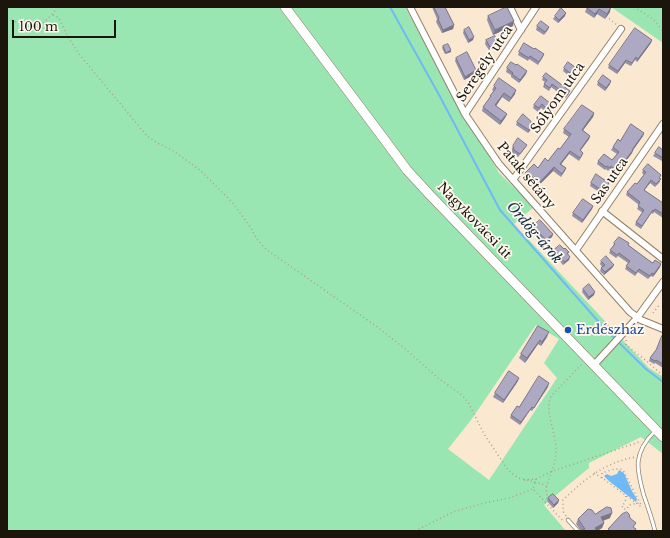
<!DOCTYPE html>
<html>
<head>
<meta charset="utf-8">
<style>
	body { margin:0 }
	#map { position:relative; width:670px; height:538px; overflow:hidden; background:#fae8d1; font-family:"Libre Baskerville",serif }
	canvas { display:block }
	.frame { position:absolute; inset:0; border:8px solid #1b150c; pointer-events:none }
	.scale { position:absolute; left:12px; top:20px; width:104px; height:18px; box-sizing:border-box; border:2px solid #1b150c; border-top:0; padding-left:5px; font-size:12px; line-height:14px; white-space:nowrap; color:#1b150c; -webkit-text-stroke:3px #fef7ee; paint-order:stroke }
</style>
</head>
<body>
<div id="map">
<canvas width="670" height="538"></canvas>
<div class="frame"></div>
<div class="scale">100 m</div>
</div>
<script>
const ctx = document.querySelector('canvas').getContext('2d');
ctx.lineJoin = 'round';
function paint(path, color) { ctx.fillStyle = color; ctx.fill(path, 'evenodd'); }
function strokePath(path, color, width, dash) { ctx.strokeStyle = color; ctx.lineWidth = width; ctx.lineCap = dash ? 'butt' : 'round'; ctx.setLineDash(dash || []); ctx.stroke(path); }
function write(font, color, halo, rows, align = 'center') {
  ctx.font = font + ' "Libre Baskerville",serif'; ctx.lineWidth = 3.5; ctx.setLineDash([]); ctx.textBaseline = 'middle'; ctx.strokeStyle = halo; ctx.fillStyle = color; for (const [text, x, y, turn = 0] of rows) {
    ctx.save(); ctx.translate(x, y); ctx.rotate((+turn || 0) * Math.PI / 180); ctx.textAlign = isNaN(turn) ? turn : align; if (halo) ctx.strokeText(text, 0, 0); ctx.fillText(text, 0, 0); ctx.restore();
  }
}
paint(new Path2D(`
	M7,7h398l94,166 35,34 -20,17 135,144 14,9v77l-22,-17 -52,26v5l-45,37 22,26h-559zM536,325l23,14 -15,24 13,15 -68,102 -41,-31 23,-29z
	M611,7h52v36z`), '#9ae6b2');
paint(new Path2D(`
	M619,470l5,3 8,18 5,8 -1,3 -27,-21 -5,-5 3,-2 4,2 6,-2z`), '#6fb9f6');
strokePath(new Path2D(`
	M390,7l48,86 62,117 105,119 41,40 17,13`), '#6fb9f6', 2);
const lane = new Path2D(`
	M655,431c-22,22 -19,37 -11,65 4,11 8,23 11,35
	M568,520l10,11`);
const street = new Path2D(`
	M410,7l55,107 34,50 131,148 11,8 22,9
	M510,7l11,23
	M465,114l71,-107
	M513,180l108,-151
	M602,211l61,48
	M576,250l87,-126
	M594,365l43,-47 26,-36`);
const secondary = new Path2D(`
	M285,7l99,132 23,31 22,24 234,243`);
strokePath(lane, '#91826c', 4.5);
strokePath(street, '#91826c', 8);
strokePath(secondary, '#91826c', 10);
strokePath(new Path2D(`
	M634,7l19,12 10,12
	M53,15l6,3 9,19 11,17 68,82 10,7 15,7 28,20 32,32 19,26 5,10 11,12 109,76 28,22 34,30 24,17 6,7 16,32 24,36 10,8 22,5 7,4
	M606,16l11,9
	M7,19l12,4 7,6c13,-1 25,-11 31,-22
	M653,313l7,-9
	M626,340v5l23,18 14,13
	M594,473l11,7 38,28
	M602,478v-5c6,-2 15,-6 21,-3l18,35
	M536,479l-3,10 31,33
	M524,480l12,-1 17,-8 86,-29
	M626,496l-1,7 -3,2 1,4h4l2,-4 9,-2 1,-2
	M545,503c4,-6 0,-12 2,-18 4,-12 9,-23 9,-36 0,-17 -13,-41 -4,-54l30,-31
	M566,516l-3,-5v-11c22,-21 41,-37 72,-43
	M415,531l38,-19 31,-9 25,-5 24,-9`), '#ad9f8d', 1.5, [1, 3]);
strokePath(lane, '#fff', 3);
strokePath(street, '#fff', 6);
strokePath(secondary, '#fff', 9);
paint(new Path2D(`
	M432,7h13l9,18 -1,4 -11,4 -6,-11 1,-3z
	M587,7l23,5 -5,7 -8,-5 -3,4 -9,-6z
	M488,16l25,10 -20,9 -6,-15z
	M555,16h10l-7,7 -5,-4z
	M537,26l12,1 -1,3 -4,5 -8,-5z
	M464,30l9,10 -5,3 -5,-10z
	M486,40l13,4 -1,3 -6,3 -1,-2 -2,2 -4,-6z
	M651,43l-14,19 -2,-2 -4,6 -6,-3 -8,11 -9,-6 1,-3z
	M443,46l8,4v2l-6,2 -3,-6z
	M534,49l10,5 -1,3 -5,8 -9,-6 -1,2 -10,-6 1,-3z
	M456,58l20,12 -1,4 -11,6 -9,-19z
	M516,65l10,9 -7,9 -8,-6v-2l-5,-3 1,-4z
	M564,68l10,2 -5,6 -6,-5z
	M543,77l26,17 -3,4 -15,-11 -2,4 -6,-4 2,-5 -3,-2z
	M598,82l12,2 -5,7 -8,-6z
	M494,86l21,8 -6,8 -7,-5 -6,9 11,8 -2,4 -5,7 -18,-14 1,-4 6,-7 1,-4 4,-5 -2,-1z
	M550,103l-1,3 -4,5 -4,-3 -3,4 -5,-4 1,-3z
	M594,113l-1,4 -10,13 7,6 -1,3 -9,12 3,2 -1,3 -3,5 -10,-7 -8,10 5,4 -1,3 -4,6 -8,-6 -15,15 -8,-8 -2,3 -4,-4 1,-4 13,-5 10,-7 12,-12 9,-12 -6,-4 1,-4z
	M517,122l17,2 -1,3 -5,6 -12,-8z
	M644,133l-1,3 -10,14 -1,3 -16,21 -6,-5 -2,2 -2,-2 -1,1 -8,-6 1,-3 14,-1 5,-6 -6,-4 2,-3 7,-6z
	M527,145l-2,3 -7,9 -6,-4v-4l1,-3z
	M663,150v10l-1,1 -9,-5 2,-3z
	M643,170l17,8v4l-5,5 -5,-4 -6,7 19,13v15l-9,-6 -1,2 -2,-1 -10,16 -6,-4 1,-3 7,-9 -6,-4 2,-4 -13,-10 1,-3 10,-8 7,-9 -2,-2z
	M591,183h18l-1,3 -6,8 -12,-8z
	M593,206l-1,3 -10,14 -10,-7 1,-3z
	M533,226l20,8 -1,3 -8,6 -12,-14z
	M614,243l14,2 23,17 9,5 -7,10 -2,-1 -3,3 -10,-7 -3,4 -10,-7 3,-6 -10,-7 -2,2 -7,-5 4,-7z
	M564,249l5,3 -1,2 1,6 -6,5 -10,-12 1,-3z
	M601,261l13,4 -2,3 -8,7 -4,-4 1,-3 1,-1 -2,-3z
	M583,289l11,6 -6,5 -6,-8z
	M538,326l9,11 -6,9 -3,-2 -13,19 -6,-5 2,-4z
	M663,337v31l-8,-5 -1,1 -5,-3 1,-3 6,-8z
	M518,381l-15,22 -10,-6 2,-4z
	M548,387l-16,24 -2,-1 -10,15 -10,-7 1,-3 8,-8z
	M548,498l11,2 -1,3 -5,5 -6,-7z
	M595,514l15,4 -7,3 1,2 -2,5 -5,3h-16l-5,-7 2,-5z`), '#9591a7');
paint(new Path2D(`
	M611,7l-1,5 -5,7 2,-5z
	M599,9l-2,5 -3,4 1,-4z
	M566,13l-1,3 -7,7 1,-3z
	M514,21l-1,5 -20,9 2,-5z
	M454,25l-1,4 -11,4 1,-3z
	M474,37l-1,3 -5,3 1,-3z
	M652,40l-1,3 -14,19 1,-3z
	M499,44l-1,3 -6,3 1,-3z
	M492,45l-1,3 -2,2 1,-3z
	M451,50v2l-6,2 1,-1z
	M626,60l-1,3 -8,11 1,-3z
	M575,67l-1,3 -5,6 1,-3z
	M476,70l-1,4 -11,6 1,-3z
	M527,71l-1,3 -7,9 1,-3z
	M611,81l-1,3 -5,7 1,-3z
	M516,90l-1,4 -6,8 2,-4z
	M504,93l-2,4 -8,12 1,-4z
	M594,113l-1,4 -12,16 1,-3z
	M507,114l-2,4 -5,7 1,-4z
	M534,124l-1,3 -5,6 1,-3z
	M644,133l-1,3 -12,17 1,-3z
	M590,136l-1,3 -11,15 2,-4z
	M633,150l-1,3 -16,21 1,-3z
	M570,151l-1,3 -10,13 1,-3z
	M554,167l-1,4 -15,15 1,-3z
	M651,180l-1,3 -7,9 1,-2z
	M593,206l-1,3 -10,14 1,-3z
	M553,234l-1,3 -8,6 2,-3z
	M570,257l-1,3 -6,5 2,-3z
	M661,264l-1,3 -7,10 1,-3z
	M614,265l-2,3 -8,7 1,-3z
	M595,292l-1,3 -6,5 1,-3z
	M549,332l-2,5 -6,9 1,-4z
	M540,340l-2,4 -13,19 2,-5z
	M519,378l-1,3 -15,22 1,-3z
	M549,383l-1,4 -16,24 2,-3z
	M532,407l-12,18 1,-3z
	M559,500l-1,3 -5,5 1,-3z
	M612,513l-2,5 -11,4 2,-5z
	M604,523l-2,5 -5,3 -2,-3z`), '#797688');
const building = new Path2D(`
	M434,7h11l9,18 -11,5 -5,-11 1,-1z
	M507,7l7,14 -19,9 -7,-14z
	M587,7h24l-4,7 -8,-5 -4,5 -8,-6z
	M561,8l5,5 -7,7 -4,-4z
	M541,21l8,6 -4,5 -8,-6z
	M469,27l5,10 -5,3 -5,-10z
	M635,28l17,12 -14,19 -2,-2 -4,6 -6,-3 -8,11 -9,-6z
	M495,36l4,8 -6,3 -1,-2 -2,2 -4,-7z
	M524,43l10,6 1,-1 9,6 -5,8 -9,-6 -1,2 -10,-6z
	M448,44l3,6 -5,3 -3,-7z
	M467,52l9,18 -11,7 -9,-19z
	M511,62l5,3 1,-1 10,7 -7,9 -8,-6 1,-1 -6,-5z
	M568,62l7,5 -5,6 -6,-5z
	M546,73l24,18 -3,4 -15,-11 -2,4 -6,-4 3,-4 -4,-3z
	M603,75l8,6 -5,7 -8,-6z
	M499,78l17,12 -5,8 -7,-5 -9,12 12,9 -6,7 -18,-14 8,-11h-1l6,-8 -2,-2z
	M541,96l9,7 -4,5 -4,-4 -3,4 -5,-3z
	M582,105l12,8 -12,17 8,6 -10,14 3,3 -3,5 -10,-7 -10,13 6,4 -4,6 -8,-7 -15,16 -8,-8 -2,2 -4,-4 9,-9 4,4 7,-10 3,3 10,-13 2,1 11,-15 -7,-5z
	M523,114l11,10 -5,6 -12,-8z
	M631,124l13,9 -12,17h1l-16,21 -6,-5 -1,2 -3,-2 -1,1 -8,-6 6,-7 8,6 7,-8 -6,-5 5,-8 2,2z
	M518,138l9,7 -7,9 -6,-4 -1,-4z
	M659,147l4,3v8l-8,-5z
	M648,164l13,11 -2,3 2,1 -5,5 -5,-4 -7,10 19,13v11l-8,-5 -1,2 -1,-1 -11,16 -6,-4 8,-12 -6,-4 2,-4 -13,-10 8,-9 2,1 9,-12 -3,-2z
	M596,174l13,9 -6,8 -12,-8z
	M583,199l10,7 -10,14 -10,-7z
	M540,220l13,14 -7,6 -13,-14z
	M619,237l10,6 -1,2 23,17 2,1 2,-3 6,4 -7,10 -2,-1 -2,3 -11,-7 -3,4 -10,-7 4,-5 -11,-8 -2,2 -7,-5 5,-6 -1,-1z
	M560,245l4,4 1,-1 4,4 -2,1 3,4 -5,5 -11,-12z
	M606,256l8,9 -9,7 -4,-4 4,-3 -4,-4z
	M589,284l6,8 -6,5 -6,-8z
	M538,326l11,6 -7,10 -2,-2 -13,18 -6,-4z
	M662,336l1,1v27l-7,-4 -1,1 -5,-3 6,-8z
	M509,371l10,7 -15,22 -9,-7z
	M539,376l10,7 -15,25 -2,-1 -11,15 -10,-7 6,-9 2,1z
	M553,494l6,6 -5,5 -6,-7z
	M607,507l4,1 1,5 -11,4 3,6 -9,5 2,3h-13l-1,-2h2l-7,-10 10,-10 4,1 3,4z
	M627,512l2,2 1,4 6,5 -3,4 3,2 -1,2h-24l-3,-2 14,-15z`);
paint(building, '#ada9c2');
strokePath(building, '#797688', 1);
for (const [x, y, r, color] of [
	[568,330,4,"#1a4fb4"]
]) { const dot = new Path2D(); dot.arc(x, y, r, 0, 2 * Math.PI); ctx.fillStyle = color; ctx.fill(dot); strokePath(dot, '#fef7ee', 1.5); }
write('13px', '#1b150c', '#fef7ee', [
	["Seregély utca",485,64,-56],
	["Sólyom utca",558,98,-55],
	["Patak sétány",526,176,50],
	["Sas utca",610,181,-55],
	["Nagykovácsi út",474,221,46]
]);
write('13px', '#164399', '#fef7ee', [
	["Erdészház",576,330]
], 'left');
write('italic 14px', '#0d2d45', '#fef7ee', [
	["Ördög-árok",534,233,49]
]);
</script>
</body>
</html>
